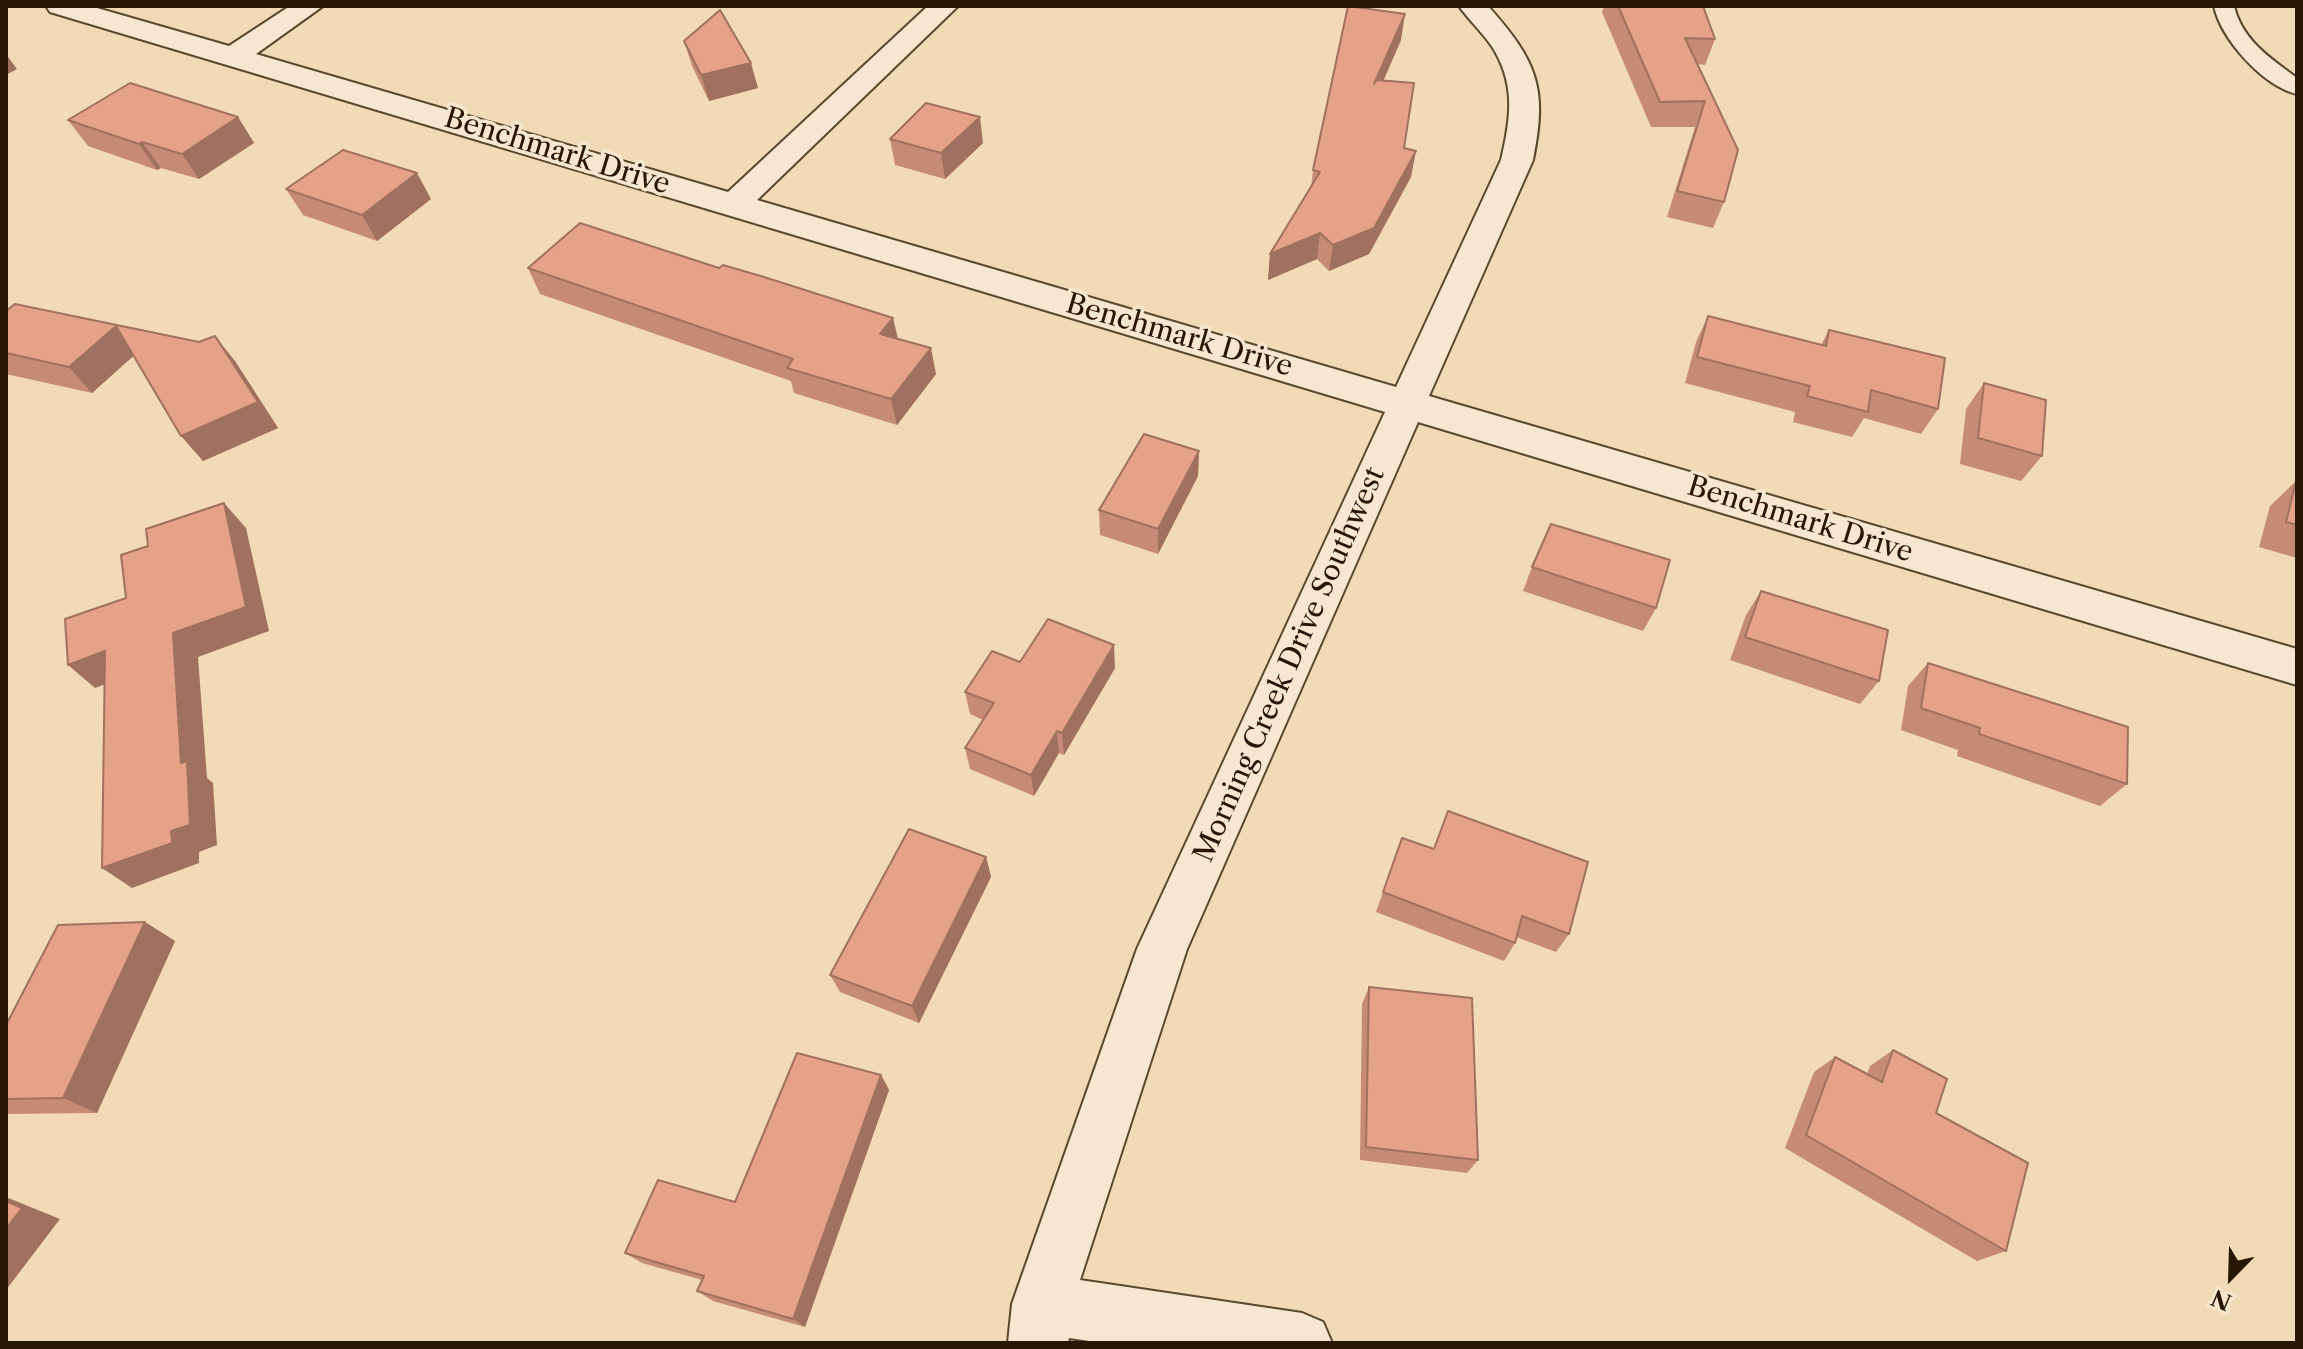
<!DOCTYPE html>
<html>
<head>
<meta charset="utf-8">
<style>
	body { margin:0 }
	#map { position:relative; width:2303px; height:1349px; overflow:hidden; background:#f3dab6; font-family:"Libre Caslon Text",serif }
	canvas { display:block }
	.frame { position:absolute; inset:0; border:8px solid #271700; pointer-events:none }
	.north { position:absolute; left:2191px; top:1237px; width:80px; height:80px; -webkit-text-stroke:6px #f7e7d0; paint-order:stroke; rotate:203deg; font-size:22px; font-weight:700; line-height:32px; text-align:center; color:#271700 }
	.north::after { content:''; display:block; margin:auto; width:28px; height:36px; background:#271700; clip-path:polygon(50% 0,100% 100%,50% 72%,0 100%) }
</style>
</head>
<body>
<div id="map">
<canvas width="2303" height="1349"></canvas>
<div class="frame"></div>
<div class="north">N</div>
</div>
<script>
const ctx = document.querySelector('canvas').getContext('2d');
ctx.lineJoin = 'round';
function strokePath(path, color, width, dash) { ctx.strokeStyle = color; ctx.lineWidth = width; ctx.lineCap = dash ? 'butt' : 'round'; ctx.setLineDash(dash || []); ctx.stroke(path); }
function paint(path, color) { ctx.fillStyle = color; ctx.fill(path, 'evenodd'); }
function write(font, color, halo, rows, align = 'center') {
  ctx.font = font + ' "Libre Caslon Text",serif'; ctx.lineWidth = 7; ctx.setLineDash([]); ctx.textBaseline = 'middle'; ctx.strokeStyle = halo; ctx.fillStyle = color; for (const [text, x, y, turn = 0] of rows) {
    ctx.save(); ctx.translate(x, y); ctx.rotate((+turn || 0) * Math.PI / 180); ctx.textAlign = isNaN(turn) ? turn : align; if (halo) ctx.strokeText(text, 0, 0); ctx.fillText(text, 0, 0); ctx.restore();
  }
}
const lane = new Path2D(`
	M2214,6h20c8,34 36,52 63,72v16c-34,-8 -76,-55 -83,-88z`);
const street = new Path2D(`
	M46,6h44l139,40 61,-40h33l-67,48 472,138 200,-186h30l-201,194 639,187 105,-227c10,-42 15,-77 -10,-115 -10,-14 -22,-25 -32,-39h29c49,55 60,82 45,154l-104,236 868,253v36l-879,-263 -231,527 -107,331 222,33 21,9 9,21h-229l-34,-5 -1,5h-60l4,-39 125,-355 248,-537 -1335,-400z`);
strokePath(lane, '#5a482e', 4);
strokePath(street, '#5a482e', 4);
paint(lane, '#f7e7d0');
paint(street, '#f7e7d0');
paint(new Path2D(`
	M1604,6h99l12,33 -10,26 -7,-1 26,138 -11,26 -46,-11 28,-90h-44l-49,-115z
	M1401,40l-18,41 21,67 7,29 -42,77 -40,17 -12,-12 -49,21 2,-26 41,-66 2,-18z
	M684,41l74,47 -49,13 -17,-35z
	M238,117l16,26 -55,36 -38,-11 -4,2 -69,-24 -20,-26z
	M890,139l93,4 -38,36 -50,-14z
	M286,189l145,10 -54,42 -74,-26z
	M528,268l370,71 38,35 -39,51 -103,-32 -3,-12 -251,-87z
	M6,311l229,50 43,67 -75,33 -70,-106 -41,38 -86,-19z
	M1708,316l113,29 8,-15 109,79 -17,25 -57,-16 -12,19 -59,-15 2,-10 -110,-29 11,-41z
	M1984,383l58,73 -21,25 -61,-17 6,-55z
	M1199,451l-1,25 -40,78 -58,-19 -1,-25z
	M2296,481h1v77l-38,-11 11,-41z
	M1532,567l124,41 -13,23 -120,-40z
	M1761,591l118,90 -19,23 -130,-44 16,-45z
	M1020,662l95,6 -51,87 -5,-2 -25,43 -64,-27 -5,-21 18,-28 -13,-6 -5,-22z
	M1928,663l199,121 -27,22 -143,-50 1,-6 -57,-20 7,-44z
	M1448,811l121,123 -13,18 -40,-15 -1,6 -11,18 -128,-49 26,-74 31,11z
	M986,857l5,20 -72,146 -79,-31 -10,-17z
	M145,922l30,19 -78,172 -91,1v-89z
	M1369,987l109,173 -11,13 -107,-13 2,-156z
	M1893,1050l43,63 70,138 -29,10 -192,-113 29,-76 21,-15 32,17 3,-8z
	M881,1075l8,15 -84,237 -92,-26 -16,-10 5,-11 -60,-17 -17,-10 110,-51z`), '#c58b75');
paint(new Path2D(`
	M1405,14l-4,26 -30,69 3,-25z
	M6,54l11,15 -11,6z
	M751,63l7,25 -49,13 -8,-26z
	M238,117l16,26 -55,36 -17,-25z
	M980,117l3,26 -38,36 -4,-26z
	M142,142l19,26 -4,2 -18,-26z
	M1416,151l-5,26 -42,77 -40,17 4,-26z
	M417,173l14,26 -54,42 -15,-26z
	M1320,233l-3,26 -49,21 2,-26z
	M893,318l6,25 -19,-9z
	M116,326l22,26 -46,41 -23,-26z
	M215,336l20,25 43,67 -75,33 -22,-25z
	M931,348l5,26 -39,51 -6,-26z
	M1199,451l-1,25 -40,78v-25z
	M224,503l22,25 23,103 -71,26 9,121 6,5 4,62 -18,7v11l-67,25 -30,-20 69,-37 2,-198z
	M1114,645l1,23 -51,87 -2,-22z
	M105,651l27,23 -37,14 -27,-23z
	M1057,731l2,22 -25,43 -3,-21z
	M986,857l5,20 -72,146 -7,-17z
	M145,922l30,19 -78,172 -34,-15z
	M881,1075l8,15 -84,237 -12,-8z
	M6,1197l54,22 -54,71z`), '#a0715f');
const building = new Path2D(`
	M1348,6l57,8 -31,70 3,-4 37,3 -10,65 12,3 -42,77 -41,17 -13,-12 -50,21 50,-82 -7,-2z
	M1618,6h85l12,33 -30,-1 53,112 -14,52 -47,-11 28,-90 -45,1z
	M720,10l31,53 -50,12 -17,-34z
	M130,83l108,34 -56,37 -40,-12 -3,2 -71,-24z
	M926,103l54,14 -39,36 -51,-14z
	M343,150l74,23 -55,42 -76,-26z
	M580,223l139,45 4,-3 41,12 129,41 -13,16 51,14 -40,51 -104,-31 6,-9 -265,-91z
	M15,304l184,38 16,-6 43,66 -77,34 -65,-110 -47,41 -63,-14v-42z
	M1708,316l118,30 3,-16 116,28 -7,51 -67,-19 -3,22 -61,-16 3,-10 -113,-29z
	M1984,383l62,17 -4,56 -64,-18z
	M1144,434l55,17 -41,78 -59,-19z
	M2296,481h1v44l-11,-3z
	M224,503l22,104 -73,26 8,130 6,-2 3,64 -19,6 1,12 -70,25 3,-217 -37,14 -3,-46 61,-21 -5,-43 27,-9 -2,-17z
	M1551,524l119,36 -14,48 -124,-41z
	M1761,591l127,39 -9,51 -134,-44z
	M1048,619l66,26 -52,88 -5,-2 -26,44 -66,-27 29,-45 -29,-11 27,-41 28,11z
	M1928,663l200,64 -1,57 -148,-50 1,-6 -59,-20z
	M1448,811l140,51 -19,72 -47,-18 -7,27 -132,-51 19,-54 32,11z
	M909,829l77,28 -74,149 -82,-31z
	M145,922l-82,176 -57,1v-74l52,-100z
	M1369,987l103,11 6,162 -112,-13z
	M1893,1050l54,29 -11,34 92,50 -22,88 -200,-116 29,-78 47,25z
	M797,1053l84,22 -88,244 -96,-28 7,-15 -79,-23 33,-73 77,22z
	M6,1201l16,7 -16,21z`);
paint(building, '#e5a288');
strokePath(building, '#a0715f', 2);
write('28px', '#271700', '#f7e7d0', [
	["Benchmark Drive",557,152,17],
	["Benchmark Drive",1179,336,16],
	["Benchmark Drive",1800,520,17],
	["Morning Creek Drive Southwest",1290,665,-66]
]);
</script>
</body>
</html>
